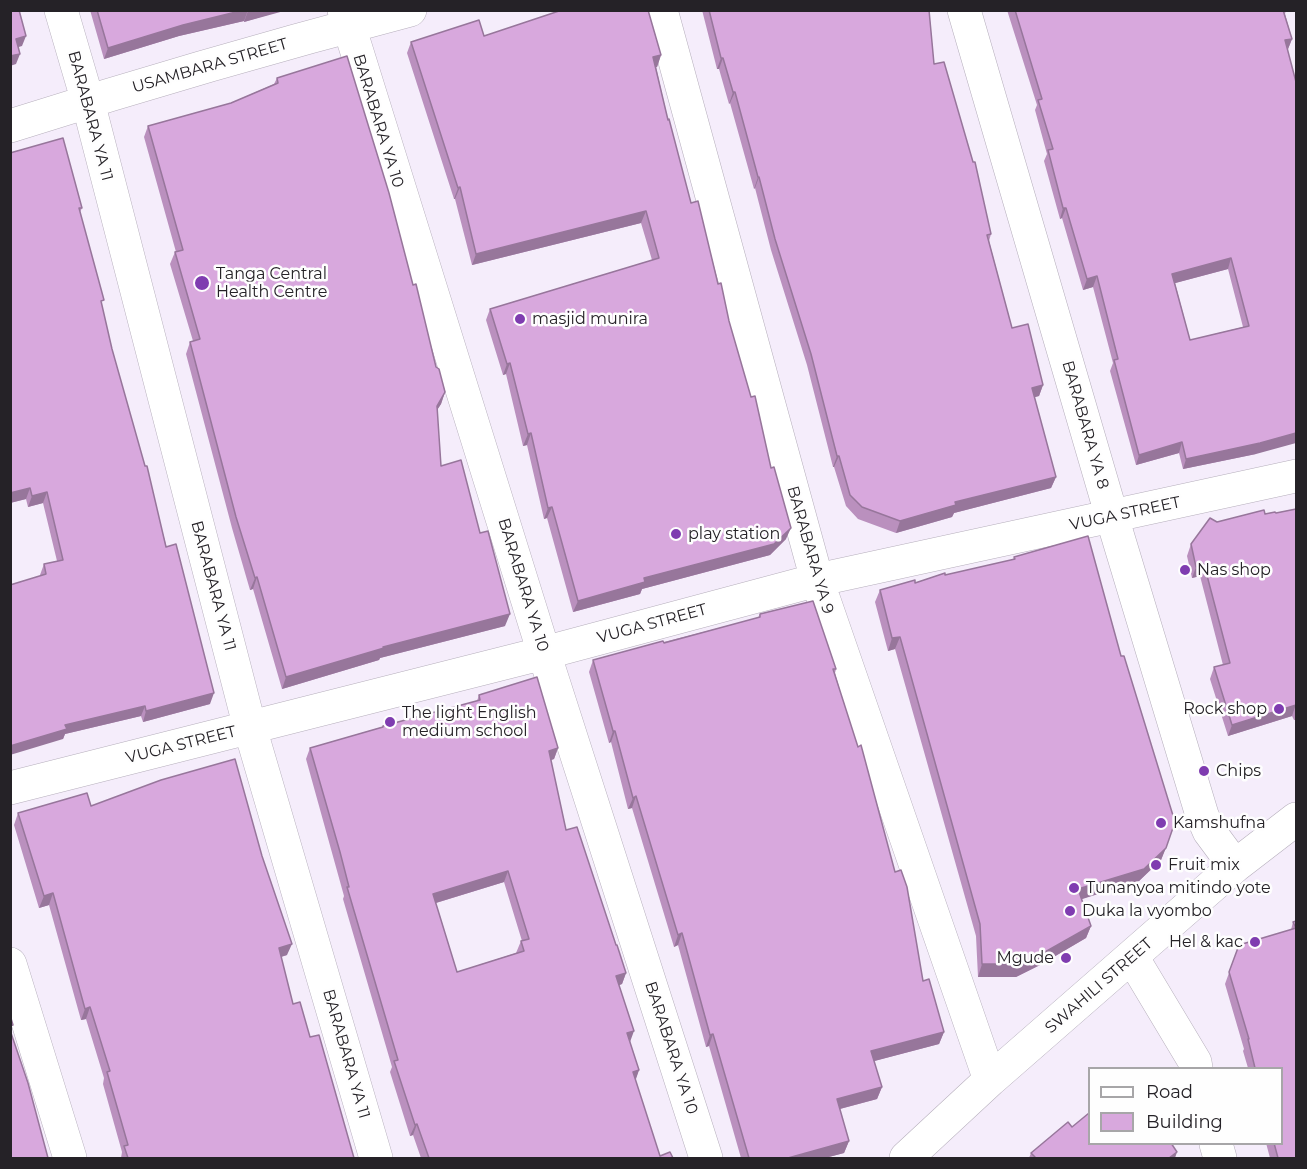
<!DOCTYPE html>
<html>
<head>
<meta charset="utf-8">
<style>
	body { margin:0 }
	#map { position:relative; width:1307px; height:1169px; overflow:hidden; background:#f5edfb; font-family:Montserrat,sans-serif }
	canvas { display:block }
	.frame { position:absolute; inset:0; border:12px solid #252227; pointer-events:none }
	.legend { position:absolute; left:1088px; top:1067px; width:195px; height:78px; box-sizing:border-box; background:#fefefe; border:2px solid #a7a6a8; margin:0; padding:8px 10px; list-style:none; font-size:18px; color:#252227 }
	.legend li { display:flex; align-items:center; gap:12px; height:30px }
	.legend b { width:30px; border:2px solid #a7a6a8 }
</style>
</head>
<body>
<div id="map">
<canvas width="1307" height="1169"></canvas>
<div class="frame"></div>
<ul class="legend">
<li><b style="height:8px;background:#fff"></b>Road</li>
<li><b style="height:16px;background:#d8a8dd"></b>Building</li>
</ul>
</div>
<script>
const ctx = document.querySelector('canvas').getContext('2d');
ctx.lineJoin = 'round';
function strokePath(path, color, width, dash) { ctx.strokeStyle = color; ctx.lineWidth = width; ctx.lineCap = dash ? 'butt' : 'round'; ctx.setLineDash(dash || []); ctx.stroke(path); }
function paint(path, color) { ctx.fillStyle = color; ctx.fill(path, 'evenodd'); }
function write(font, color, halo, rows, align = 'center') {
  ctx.font = font + ' Montserrat,sans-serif'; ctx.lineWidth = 5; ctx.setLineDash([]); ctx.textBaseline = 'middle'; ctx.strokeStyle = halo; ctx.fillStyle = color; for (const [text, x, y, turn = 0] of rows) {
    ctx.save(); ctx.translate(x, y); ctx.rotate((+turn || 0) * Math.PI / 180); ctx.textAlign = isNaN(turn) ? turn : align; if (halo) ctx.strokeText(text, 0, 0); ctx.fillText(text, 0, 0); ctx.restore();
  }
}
const minor = new Path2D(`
	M61,10l27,92 162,626 126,430
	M344,10l200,643 162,505
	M661,10l156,570 173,500
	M964,10l148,507 90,298 7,16 26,35
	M10,126c132,-42 266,-81 400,-116
	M10,788l534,-135 273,-73 479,-104
	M1132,957l63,105 1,6
	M10,964l60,194
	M1216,1144l4,14
	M906,1158l84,-78 245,-214 61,-47`);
strokePath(minor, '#b6afbc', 34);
strokePath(minor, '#fff', 33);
paint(new Path2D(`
	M90,10h194l-40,12v-1l-65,15 -75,23z
	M557,10h91l13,45 -4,12h-1l12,53 23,83 38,118 57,218 -16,16 -128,34 -2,5 -67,18 -26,-94 -3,1 -17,-74 -4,1 -17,-72 -3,1 -17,-55 4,-11 162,-49 -11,-37 -169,42 -17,-66h-1l-47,-146 4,-11 73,-6 73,-24z
	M702,10h227l5,54 57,170 -2,7 23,87 31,57 -4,11 -5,1 22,80 -5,11 -97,25 -2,4 -56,16 -38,-14 -12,-13 -12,-39h-1l-26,-102 -36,-115 -16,-62 -1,1 -24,-86 -1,1 -10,-35h-2z
	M1007,10h279l-1,4 7,25 -4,10 -32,405 -73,15 -4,-16 -43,12 -26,-94 3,-8 -20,-76 -10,3 -21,-72 -2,1 -16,-58 3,-7 -12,-44 2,-5zM1228,269l15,58 -53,13 -15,-57z
	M277,78l136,207 23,82 9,25 -4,12 -4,6 4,56 64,160 -125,32 -1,2 -97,29 -29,-100 -3,1 -18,-62 -46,-174 4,-12 3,-1 -23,-77 5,-12h1l-32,-115 4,-11 83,-23 43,-19z
	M10,153l72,55 -2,4 32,137 98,355 -67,18 -2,-6 -76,18 -2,5 -23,-164 4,-11 13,-3 -14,-58 -15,4 -2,-8 -16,4z
	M1296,509v211h-2l-2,-4 -64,20 -18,-57 4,-12 9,-2 -23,-89 -8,2 -5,-22 4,-12 26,-22 48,-8 11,-1z
	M1014,557l107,99 54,166 -14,38 -22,21 -58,18 10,27 -5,12 -46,27 -24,12h-38l-2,-41 -81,-287 -7,2 -13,-49 5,-12 35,-7 98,-23z
	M760,614l76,55 -1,4 88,308 21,51 -5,12 -65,17 8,26 -5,12 -37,10 9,32 -5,12 -19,5h-84l-32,-112 -3,1 -28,-102 -4,2 -42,-139 -4,1 -17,-67 -2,1 -20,-71 4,-12 165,-42z
	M479,695l79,53 -4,11 -3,1 15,70 50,115 10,28 -4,11 -3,1 11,57 9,28 -4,10 25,76 13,2h-252l-8,-23 -3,1 -20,-64 2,-5 -49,-168 1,-3 -38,-137 4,-11 72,-21 1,-1 94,-25zM504,882l18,59h-1l-5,12 -59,19 -21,-69z
	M91,806l196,149 -6,2 12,47 17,33 44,121h-233l1,-6 -19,-68 1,-6 -18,-59 -5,1 -32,-115 -10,3 -25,-83 4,-12z
	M1296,921v237h-26l-4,-15h15v-75h-33l-5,-17 1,-2 -19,-65 14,-39 52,-15 2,-8z
	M1072,1127l103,31h-146l2,-5z`), '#ba90be');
paint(new Path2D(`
	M244,10h4l-4,11 -65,15 -75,23 4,-11 75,-23z
	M284,10v1l-40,11 4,-11z
	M26,36l-4,10 -10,3 4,-10z
	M1292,39l-4,10 -3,-9z
	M20,54l-4,10 -6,2v-10z
	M661,55l-4,12 -8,2 4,-12z
	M721,58h2l-4,11h-2z
	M733,92h2l-5,11 -1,1z
	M758,177h1l-4,11 -1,1z
	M460,187l-5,12h-1l4,-11z
	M1063,208h3l-4,10 -2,1z
	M646,211l-5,12 -169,42 4,-11z
	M1231,258l-3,11 -60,16 4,-11z
	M1097,276l-4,11 -10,3 4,-11z
	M510,363l-4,11 -3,1 4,-11z
	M1043,385l-4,11 -11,3 4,-11z
	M445,392l-4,12 -9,14 5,-12z
	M531,433l-4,12 -4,1 5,-12z
	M1296,433v10l-40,11 -73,15 3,-10z
	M1182,442l-3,11 -43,12 3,-10z
	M837,456h2l-5,11h-1z
	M1056,477l-5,11 -97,25 -2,4 -56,16 4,-12 55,-19z
	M30,488l-4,11 -16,4v-10z
	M47,492l-4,11 -15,4 4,-11z
	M552,507l-5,11 -3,1 4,-11z
	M791,528l-5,11 -16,16 -128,34 -2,5 -67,18 5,-11z
	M1204,564l-4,12 -8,2 4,-11z
	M257,577l-4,12 -3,1 5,-12z
	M510,614l-5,12 -125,32 -1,2 -97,29 4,-12 97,-30z
	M900,637l-5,12 -7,2 4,-13z
	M214,693l-4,11 -67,18 3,-11z
	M1296,704l-4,12 -64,20 4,-11z
	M145,706l-4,10 -76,18 -2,5 -53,16v-9l55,-21z
	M613,731h2l-4,11 -2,1z
	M558,748l-4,11 -9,3 4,-11z
	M636,796l-4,12 -4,1 5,-11z
	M1166,848l-5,12 -22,21 -66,21 5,-13z
	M508,871l-4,11 -75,23 4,-11z
	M53,893l-4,12 -10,3 5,-12z
	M1091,926l-5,12 -46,27 -24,12h-38l4,-13z
	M682,933l-4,12 -4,2 4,-12z
	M292,944l-5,11 -13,4 5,-11z
	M626,973l-4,11 -10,4 4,-12z
	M90,1007l-4,12 -5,1 4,-11z
	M634,1031l-4,11 -3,-9z
	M944,1032l-5,12 -72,19 4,-12z
	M713,1034l-4,12 -3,1 4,-12z
	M639,1070l-4,12 -2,-10z
	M882,1087l-5,12 -45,12 5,-12z
	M417,1124l-4,11 -3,1 5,-11z
	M849,1141l-5,12 -19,5h-37z
	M1177,1152l-2,6h-6z`), '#97769b');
const building = new Path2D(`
	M10,10h9l7,26 -10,3 4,15 -10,2z
	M97,10h147l-61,15 -75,23z
	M562,10h86l13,45 -8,2 15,63 1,-1 22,84 7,-2 20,83 3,-1 8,38 22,76 4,-1 16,72 3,-1 17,61 -17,16 -130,34 1,4 -67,19 -26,-94 -4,1 -17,-75 -3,1 -18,-71 -3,1 -17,-55 169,-51 -13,-47 -170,43 -16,-67 -2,1 -47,-146 68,-22 5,16z
	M709,10h220l5,54 10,-2 29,100h2l16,72 -4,1 25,93 16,-4 15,61 -11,3 24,89 -101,25 1,3 -56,16 -38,-14 -12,-12 -11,-39h-2l-26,-102 -36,-115 -16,-62h-1l-23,-85h-2l-10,-34h-2z
	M1015,10h268l9,29 -7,1 11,42v351l-36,10 -74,16 -4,-17 -43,13 -25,-95 4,-1 -21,-83 -10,3 -21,-71h-3l-15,-58 5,-1 -15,-49 4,-1zM1231,258l18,68 -59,14 -18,-66z
	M347,56l42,137 24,92 3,-1 20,83 3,2 6,23 -8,14 4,60 20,-6 19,73 8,-2 22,83 -127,33 1,1 -98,29 -29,-100 -2,1 -19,-61 -46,-175 10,-3 -25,-87 8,-2 -35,-124 83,-23 47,-20 -1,-5z
	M63,138l19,70h-3l25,92 -3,1 11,48 33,117h2l19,81 10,-3 38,149 -68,18 -1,-5 -80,19 2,4 -57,17v-161l36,-11 -2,-10 19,-4 -16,-68 -15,4 -2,-8 -20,5v-340z
	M1296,509v196l-64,20 -18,-58 16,-4 -26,-99 -8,3 -5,-23 19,-26 7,4 47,-12 1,4 10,-2 1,1z
	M1088,536l33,120h3l51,166 -9,26 -22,21 -66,20 13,37 -46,26 -25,12h-38l-2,-40 -80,-287 -8,1 -12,-48 35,-10v3l30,-10v2l70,-16 -1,-2z
	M813,601l23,68h-3l25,78 3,-2 34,127 6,-2 6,17 16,94 6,-2 15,53 -73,19 11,36 -45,12 12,42 -61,17h-39l-36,-124 -3,1 -28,-102 -4,2 -42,-139 -3,2 -18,-67h-2l-20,-71 70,-19 1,2 96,-26v-3z
	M537,677l21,71 -9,3 17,79 11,-3 39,118h1l9,28 -10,3 18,55 -7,2 12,37 -6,2 27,84 10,-4 3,6h-244l-12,-34 -2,1 -21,-64 4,-1 -51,-173h2l-9,-35 -30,-104 73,-21v-1l97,-26 -1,-5zM508,871l21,68 -8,2 3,10 -67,21 -24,-78z
	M235,759l27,97 30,88 -13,4 14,56 7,-2 10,35 9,-2 35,123h-226l-4,-12 4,-1 -21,-73 3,-1 -20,-64 -5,2 -32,-116 -9,3 -26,-83 69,-20 4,13 70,-26z
	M1296,921v237h-18l-4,-15h7v-75h-26l-7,-29h1l-20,-67 10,-27 57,-17 -3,-6z
	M10,1015l3,10 -3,1z
	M10,1030l18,53 20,75h-38z
	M1089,1113v30h82l6,9 -8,6h-135l1,-1 -4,-4 37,-31 4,5z`);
paint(building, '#d8a8dd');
strokePath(building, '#97769b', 1.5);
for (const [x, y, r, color] of [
	[202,283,8,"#7f3cb0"],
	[520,319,6,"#7f3cb0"],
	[676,534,6,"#7f3cb0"],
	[1185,570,6,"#7f3cb0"],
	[1279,709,6,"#7f3cb0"],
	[390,722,6,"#7f3cb0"],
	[1204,771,6,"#7f3cb0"],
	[1161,823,6,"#7f3cb0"],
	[1156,865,6,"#7f3cb0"],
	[1074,888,6,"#7f3cb0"],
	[1070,911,6,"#7f3cb0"],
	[1255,942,6,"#7f3cb0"],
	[1066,958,6,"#7f3cb0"]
]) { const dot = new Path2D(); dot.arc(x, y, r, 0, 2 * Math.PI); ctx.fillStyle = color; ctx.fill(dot); strokePath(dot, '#fefefe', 2); }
write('16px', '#252227', '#fefefe', [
	["USAMBARA STREET",210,66,-16],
	["BARABARA YA 11",90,116,75],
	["BARABARA YA 10",378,121,73],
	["BARABARA YA 8",1085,425,74],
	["VUGA STREET",1125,514,-12],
	["BARABARA YA 9",810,550,74],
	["BARABARA YA 10",523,585,73],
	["BARABARA YA 11",213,586,75],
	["VUGA STREET",652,624,-15],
	["VUGA STREET",181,745,-14],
	["SWAHILI STREET",1099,986,-41],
	["BARABARA YA 10",671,1048,72],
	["BARABARA YA 11",346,1054,74]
]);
write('16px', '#252227', '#fefefe', [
	["Tanga Central",216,274],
	["Health Centre",216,292],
	["masjid munira",532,319],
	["play station",688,534],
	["Nas shop",1197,570],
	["Rock shop",1267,709,"right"],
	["The light English",402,713],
	["medium school",402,731],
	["Chips",1216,771],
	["Kamshufna",1173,823],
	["Fruit mix",1168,865],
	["Tunanyoa mitindo yote",1086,888],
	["Duka la vyombo",1082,911],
	["Hel & kac",1243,942,"right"],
	["Mgude",1054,958,"right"]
], 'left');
</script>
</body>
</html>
